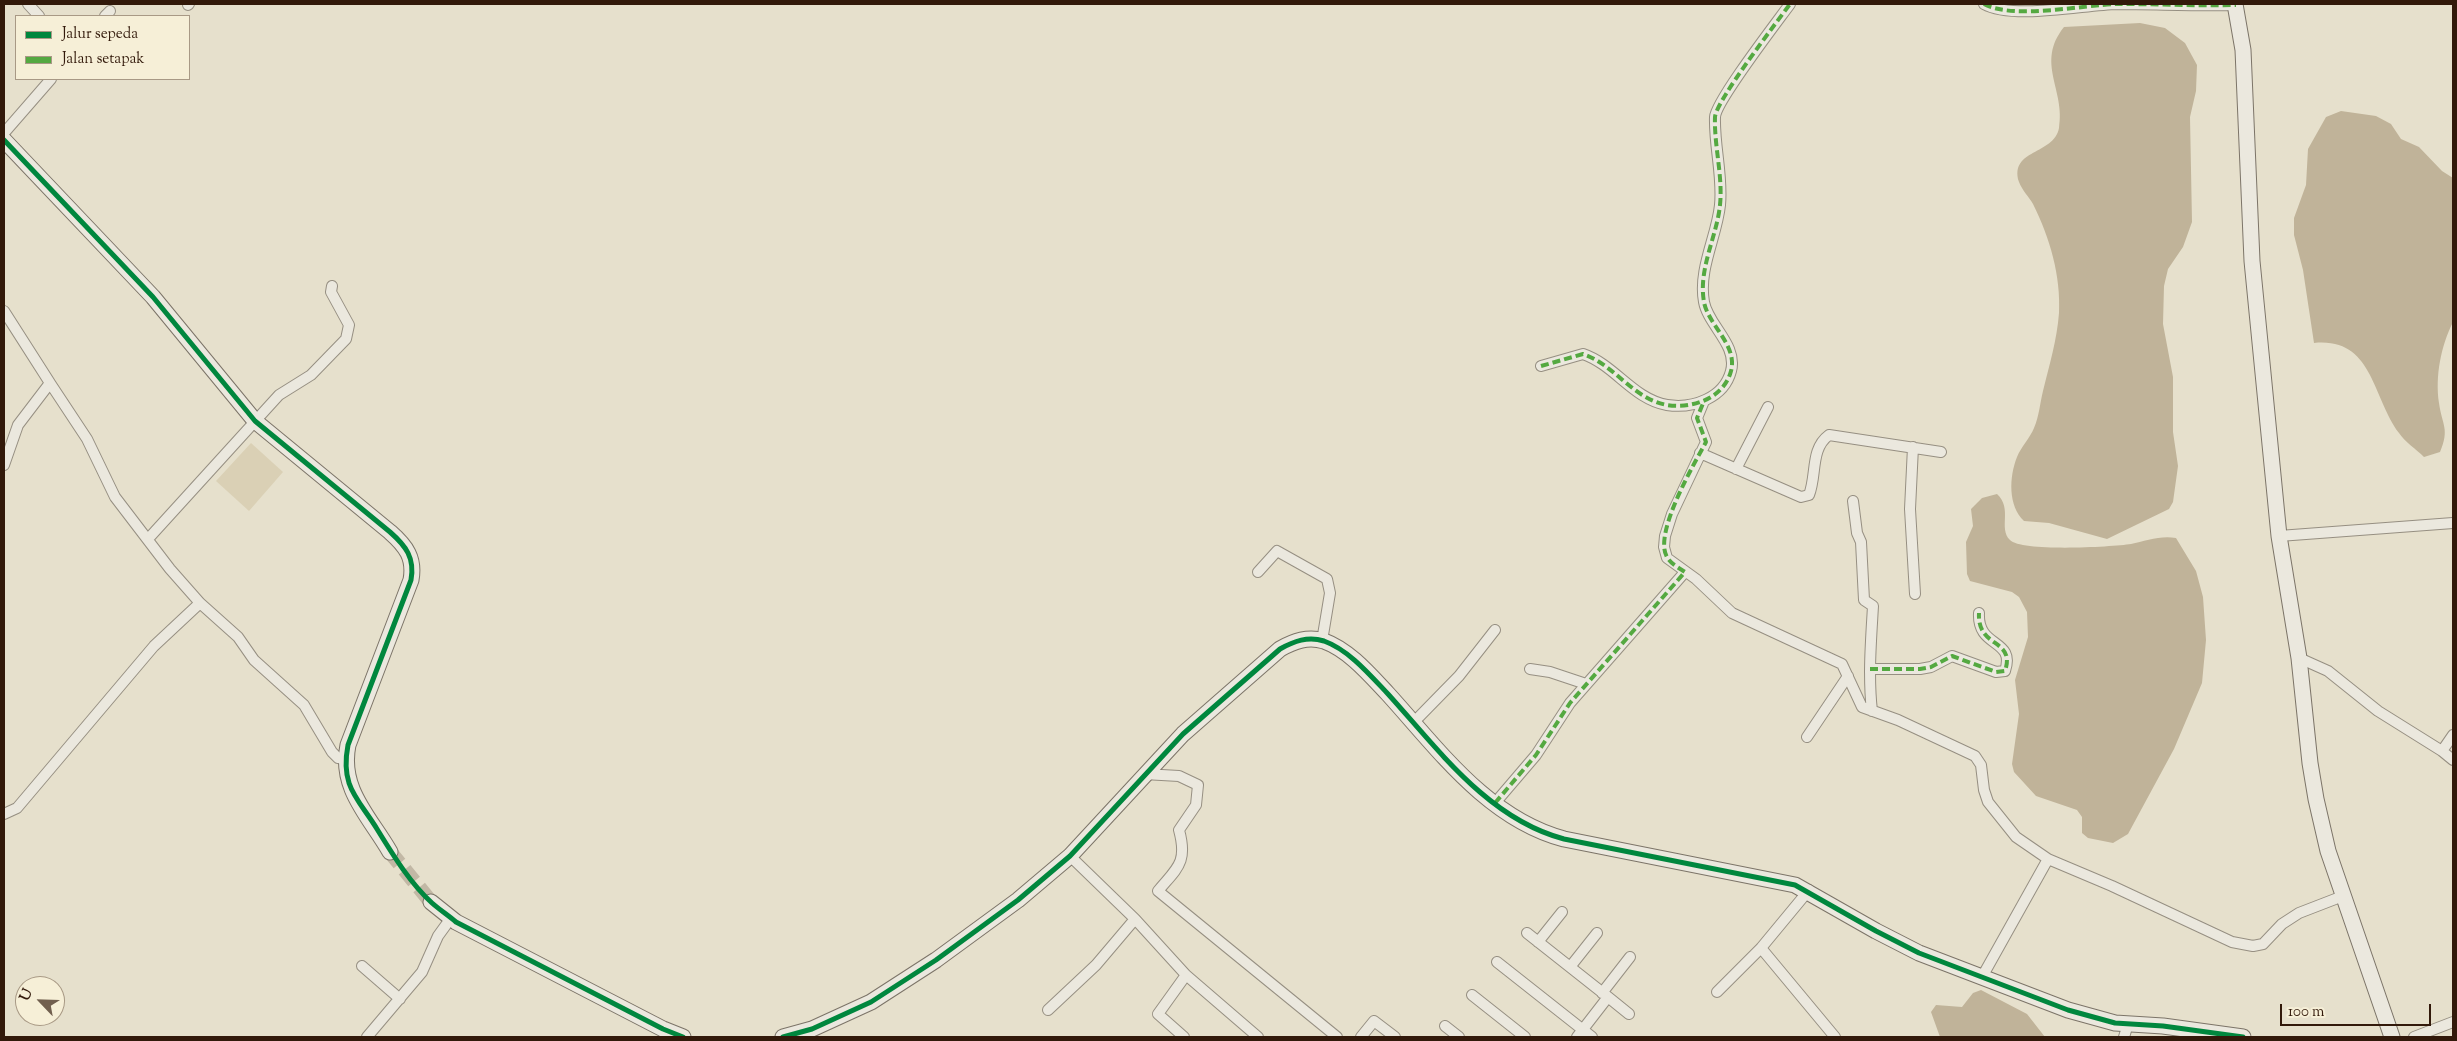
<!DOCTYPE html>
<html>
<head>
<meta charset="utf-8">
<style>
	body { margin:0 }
	#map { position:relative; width:2457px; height:1041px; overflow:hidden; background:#e6e0cc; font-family:"Sorts Mill Goudy",serif }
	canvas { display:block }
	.frame { position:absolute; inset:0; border:5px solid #32190a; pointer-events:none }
	.legend { position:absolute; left:15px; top:15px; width:175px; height:65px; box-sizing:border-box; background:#f6efd7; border:1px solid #a89985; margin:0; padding:6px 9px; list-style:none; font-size:15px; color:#32190a }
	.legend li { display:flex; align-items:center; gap:10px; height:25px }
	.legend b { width:25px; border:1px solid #a89985 }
	.north { position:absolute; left:15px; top:976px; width:50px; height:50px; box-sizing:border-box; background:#f6efd7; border:1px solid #a89985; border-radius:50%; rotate:294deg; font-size:14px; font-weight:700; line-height:20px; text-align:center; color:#32190a }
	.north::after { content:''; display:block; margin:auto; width:18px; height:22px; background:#715f4e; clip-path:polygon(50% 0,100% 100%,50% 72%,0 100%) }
	.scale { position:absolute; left:2280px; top:1004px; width:151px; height:22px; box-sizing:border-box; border:2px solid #32190a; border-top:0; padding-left:6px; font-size:15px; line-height:18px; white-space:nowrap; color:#32190a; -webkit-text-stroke:4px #f6efd7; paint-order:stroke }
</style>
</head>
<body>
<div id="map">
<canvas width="2457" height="1041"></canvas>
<div class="frame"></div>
<ul class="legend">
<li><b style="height:6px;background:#00873e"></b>Jalur sepeda</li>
<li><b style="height:6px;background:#54a941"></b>Jalan setapak</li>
</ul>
<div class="north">U</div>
<div class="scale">100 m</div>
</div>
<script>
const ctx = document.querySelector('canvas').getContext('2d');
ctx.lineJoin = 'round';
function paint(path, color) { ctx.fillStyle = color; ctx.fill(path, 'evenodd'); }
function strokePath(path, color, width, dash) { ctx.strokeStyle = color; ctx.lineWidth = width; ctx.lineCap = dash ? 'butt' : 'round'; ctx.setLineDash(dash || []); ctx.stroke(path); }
paint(new Path2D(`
	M251,443l32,29 -34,39 -33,-30z`), '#dad0b5');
paint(new Path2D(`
	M2140,23l25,5 20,15 12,22 -1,26 -6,26 2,105 -9,25 -15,22 -4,17 -1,38 10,53v55l5,34 -5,36 -4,7 -62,30 -58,-16 -25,-2c-16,-15 -15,-44 -7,-64 4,-10 13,-19 17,-29 5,-11 6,-25 9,-37 6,-25 14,-51 16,-78 2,-37 -9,-75 -26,-109 -4,-7 -11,-14 -14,-22 -10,-33 35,-27 40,-54 7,-38 -24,-65 5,-101z
	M2341,111l35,5 15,8 10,15 18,8 23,24 11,7v144c-12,24 -18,54 -14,81 3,22 11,26 1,49l-16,5c-8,-8 -19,-15 -25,-24 -27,-36 -26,-96 -85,-90l-11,-73 -9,-35v-17l12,-33 2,-36 18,-32z
	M1997,494c16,15 1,34 13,46 11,12 102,7 121,4 14,-3 30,-9 45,-6l20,33 7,26 3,43 -4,43 -28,66 -46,85 -15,9 -25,-5 -6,-5v-16l-5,-7 -41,-14 -22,-24 -2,-8 7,-50 -4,-34 13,-43 -1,-25 -8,-15 -7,-5 -42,-11 -3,-7 -1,-32 7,-16 -2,-17 11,-11z
	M1981,990l46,24 18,23h-105l-9,-25 5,-7 26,2 11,-14z`), '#c0b399');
strokePath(new Path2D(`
	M390,852l41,50`), '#c2b8a5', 15, [15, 8]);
const street = new Path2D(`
	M28,4l11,12
	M1984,4c29,16 98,1 133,0 39,0 79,2 119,1
	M188,5l1,-1
	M105,16l5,-5
	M4,133l47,-54
	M4,311l46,72 -32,42 -14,40
	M1541,366l42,-12c32,11 50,45 84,51 26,4 57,-7 64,-34 7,-26 -23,-46 -27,-69 -6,-33 13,-66 16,-97 3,-29 -6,-59 -5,-88 1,-16 62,-95 75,-113
	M50,383l37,56 28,58 55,72 30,34 38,34 16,23 50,45 28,47 6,6 7,1
	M1704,401l-7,17 9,24 -34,72 -7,22 -1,11 3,11 29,21 36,34 110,51 20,43 36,13 77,36 6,9 3,25 4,12 28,35 32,22 64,27 120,56 21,4 10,-2 19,-20 17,-11 44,-17
	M1913,447l-3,62 5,85
	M1700,453l101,44 8,-2c8,-20 1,-46 20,-60l112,17
	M1736,469l32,-62
	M1853,501l4,32 4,9 3,58 9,6c-2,35 -5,70 -1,105
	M2279,536l174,-13
	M148,539l131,-144 32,-20 35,-36 3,-14 -18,-33 1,-6
	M1258,572l19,-21 50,28 3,14 -8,48
	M2299,658l29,13 50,40 64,40 11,-16
	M1530,669l20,3 36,12
	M1870,669h50l11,-2 21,-11 44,16 9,-1c11,-33 -28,-22 -26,-58
	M1413,723l46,-47 36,-46
	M1807,737l41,-61
	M2442,751l11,9
	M1144,774l35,2 19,9 -2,20 -17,25c9,33 -2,38 -21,61l179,146
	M1495,803l41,-48 34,-52 115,-131
	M4,814l13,-6 137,-162 46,-43
	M1070,856l65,63 51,56 72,62
	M1527,933l81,64
	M1538,942l24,-30
	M1761,948l74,89
	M1497,962l95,75
	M362,966l38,33
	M1570,967l27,-34
	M1982,977l66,-118
	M1717,992l44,-44 48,-58
	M1602,993l28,-36
	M1472,995l53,42
	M1048,1010l48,-45 39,-46
	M1445,1026l14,11
	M367,1037l55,-65 16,-36 13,-18
	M1184,1037l-26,-23 28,-39
	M1361,1037l13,-16 21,16
	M1577,1037l31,-40 21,17
	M2124,1037l4,-13
	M2414,1037l39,-15`);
const secondary = new Path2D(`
	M2235,4l8,46 9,211 27,275 20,122 11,105 6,36 12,52 64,186
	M4,140l149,157 102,124 135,111c16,14 25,26 21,48l-63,165c-9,44 22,72 42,107
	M431,902l25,20 207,107 20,8
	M783,1037l29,-8 59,-27 65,-42 82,-60 52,-44 113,-122 97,-85c14,-8 28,-13 44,-8 25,9 46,34 64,53 50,55 100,125 176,145l231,46 81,46 43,22 149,57 47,13 48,3 80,11`);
strokePath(street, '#968f82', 12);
strokePath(secondary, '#7c7468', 17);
strokePath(street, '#ebe8de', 10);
strokePath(secondary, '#ebe8de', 15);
strokePath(new Path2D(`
	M1984,4c29,16 98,1 133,0 39,0 79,2 119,1
	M1541,366l42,-12c32,11 50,45 84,51 26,4 57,-7 64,-34 7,-26 -23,-46 -27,-69 -6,-33 13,-66 16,-97 3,-29 -6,-59 -5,-88 1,-16 62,-95 75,-113
	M1870,669h50l11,-2 21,-11 44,16 9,-1c11,-33 -28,-22 -26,-58
	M1495,803l41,-48 34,-52 115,-131c-6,-4 -14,-8 -18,-15 -14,-23 27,-93 39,-115l-9,-24 7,-17`), '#54a941', 4, [8, 4]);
strokePath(new Path2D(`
	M4,140l149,157 102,124 135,111c16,14 25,26 21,48l-63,165c-8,42 10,53 29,84 16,26 33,54 55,74 8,7 17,13 24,19l207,107 20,8
	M783,1037l29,-8 59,-27 65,-42 82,-60 52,-44 113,-122 97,-85c14,-8 28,-13 44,-8 25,9 46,34 64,53 50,55 100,125 176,145l231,46 81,46 43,22 149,57 47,13 48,3 80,11`), '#00873e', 5);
</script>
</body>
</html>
